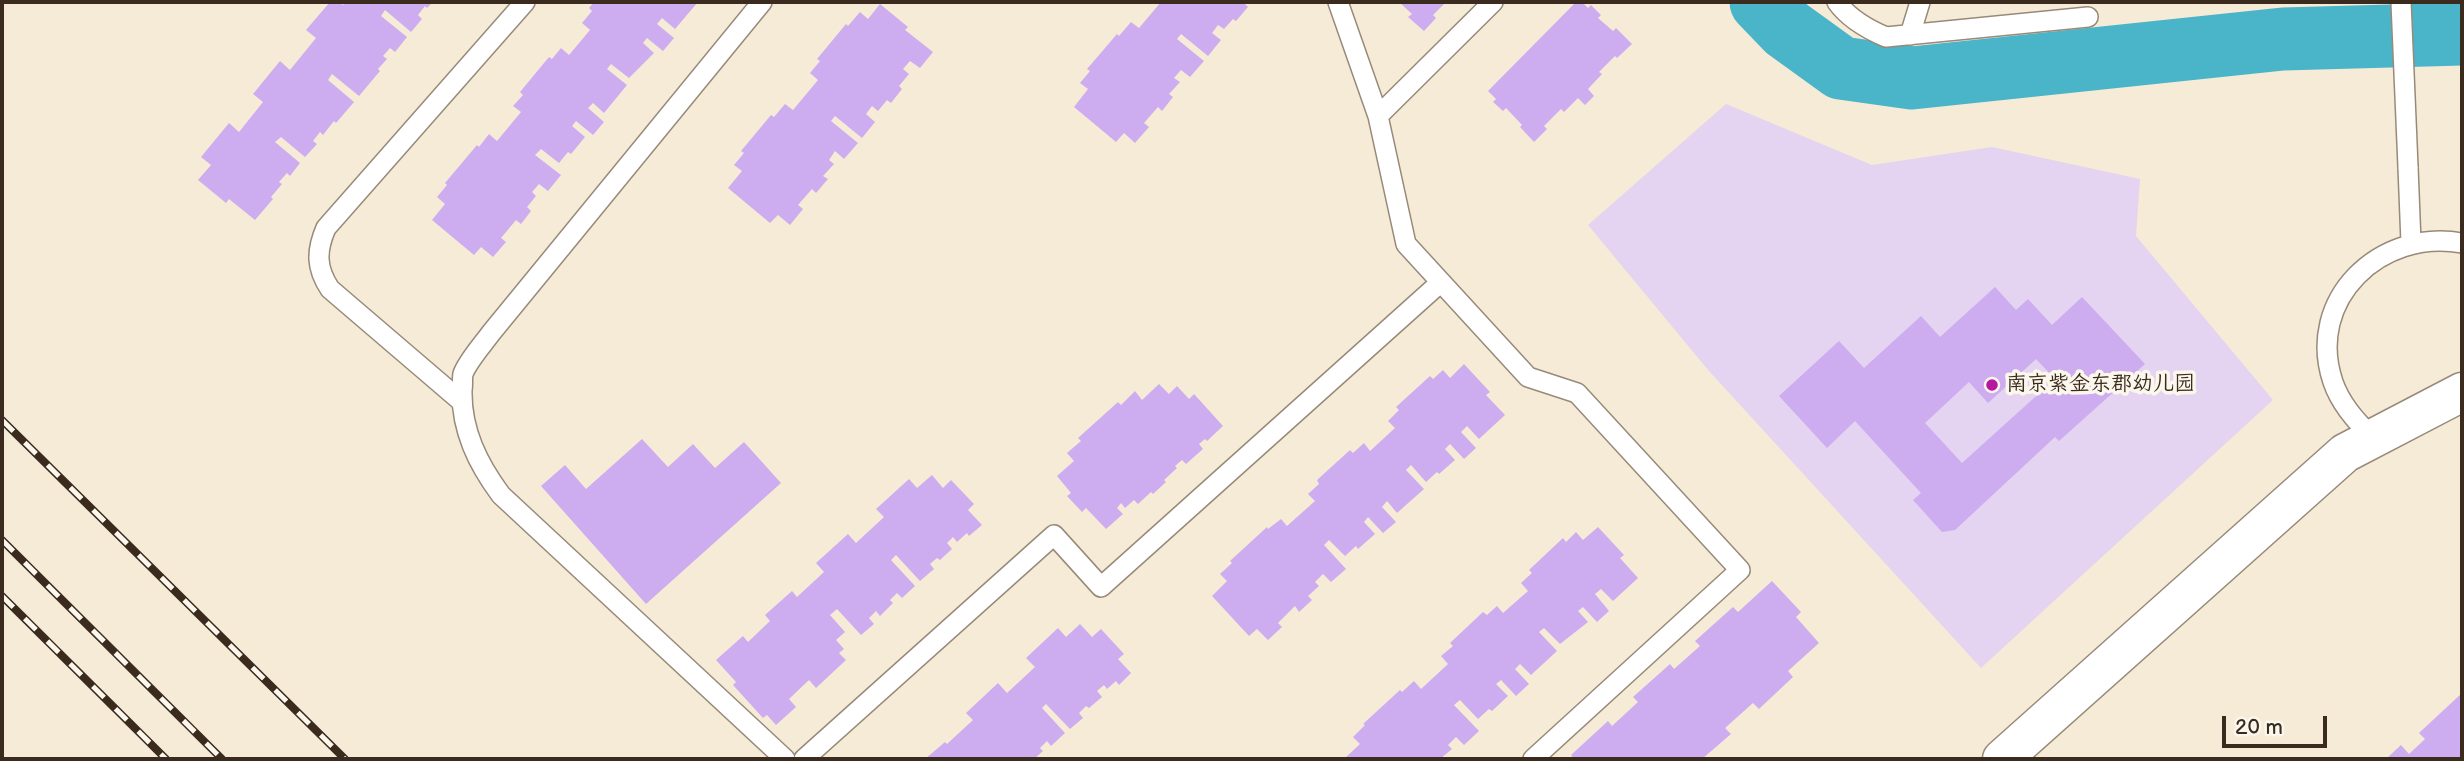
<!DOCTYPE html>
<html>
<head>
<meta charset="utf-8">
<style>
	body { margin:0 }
	#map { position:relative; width:2464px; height:761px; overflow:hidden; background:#f6ebd6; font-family:"Balsamiq Sans",sans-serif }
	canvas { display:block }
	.frame { position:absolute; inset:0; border:4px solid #3b2a1e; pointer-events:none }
	.scale { position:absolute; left:2222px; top:716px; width:105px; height:32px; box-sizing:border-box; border:4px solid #3b2a1e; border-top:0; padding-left:9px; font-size:21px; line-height:24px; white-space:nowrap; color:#3b2a1e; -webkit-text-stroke:5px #fbf7ec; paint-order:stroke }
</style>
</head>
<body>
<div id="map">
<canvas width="2464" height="761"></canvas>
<div class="frame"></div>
<div class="scale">20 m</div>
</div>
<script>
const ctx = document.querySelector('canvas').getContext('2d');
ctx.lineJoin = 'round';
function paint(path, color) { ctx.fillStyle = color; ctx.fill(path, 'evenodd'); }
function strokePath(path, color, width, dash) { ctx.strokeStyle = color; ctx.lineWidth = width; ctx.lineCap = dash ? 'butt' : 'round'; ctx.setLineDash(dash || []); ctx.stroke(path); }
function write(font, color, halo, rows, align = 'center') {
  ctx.font = font + ' "Balsamiq Sans","LXGW WenKai TC",sans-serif'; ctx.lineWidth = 7; ctx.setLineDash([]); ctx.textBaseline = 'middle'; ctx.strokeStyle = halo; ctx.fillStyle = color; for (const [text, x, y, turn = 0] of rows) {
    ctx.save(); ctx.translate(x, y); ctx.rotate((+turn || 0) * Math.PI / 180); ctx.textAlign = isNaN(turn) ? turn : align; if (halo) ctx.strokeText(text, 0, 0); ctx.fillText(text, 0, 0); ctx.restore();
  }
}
paint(new Path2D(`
	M1726,104l146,61 120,-18 148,32 -4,57 137,164 -292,268 -272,-297 -121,-146z`), '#e4d3f1');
strokePath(new Path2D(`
	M1761,2l26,27 54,39 71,10 371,-39 179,-5`), '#4ab4c8', 63);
paint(new Path2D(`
	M330,2h9l4,3 3,-3h87l-6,6 -2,-2 -7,9 4,4 -11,13 -26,-22 -4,6 26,21 -12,15 -5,-4 -7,8 4,3 -9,10 2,2 -21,25 -27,-22 -4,6 26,22 -18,21 -2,-2 -11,14 -3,-3 -7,9 4,3 -12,13 -24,-20 -6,5 25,21 -10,13 -3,-3 -8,9 3,2 -11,13 2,2 -18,21 -26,-21 -3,4 -28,-23 13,-15 -10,-8 28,-34 10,9 24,-30 -10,-8 27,-33 10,9 26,-32 -10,-8z
	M594,2h104l-23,27 -13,-11 -5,6 17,14 -11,13 -16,-13 -4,5 11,10 -25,25 -18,-14 -4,5 20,16 -23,28 -11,-10 -5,5 16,14 -11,13 -17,-14 -4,5 13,11 -14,17 -3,-2 -9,11 -18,-14 -6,6 26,20 -13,16 -9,-7 -7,8 4,4 -9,11 4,4 -10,13 -5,-4 -15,18 5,4 -13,15 -12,-10 -7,8 -42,-35 13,-16 -8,-7 10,-12 -2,-2 32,-38 2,2 10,-13 8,7 24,-29 -8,-6 10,-11 -3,-3 29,-35 3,2 9,-11 8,7 21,-25 -8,-7 10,-12 -3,-3z
	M1161,2h86l-2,2 3,3 -12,14 -3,-2 -9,10 -6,-4 -6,8 9,7 -13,16 -27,-22 -4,5 27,22 -14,16 -9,-7 -7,8 6,4 -11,12 4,3 -11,14 -4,-4 -14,16 5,4 -14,16 -11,-10 -8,9 -42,-35 14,-18 -8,-6 10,-12 -3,-2 30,-35 2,2 12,-14 8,6z
	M1399,2h47l-13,13 3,3 -12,13 -16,-14 4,-3z
	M1576,2h6l6,6 3,-3 10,10 -3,3 15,13 3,-3 16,16 -15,14 -2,-2 -16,16 3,2 -14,15 6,7 -9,9 -7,-7 -14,14 -3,-3 -17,17 3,3 -13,13 -14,-15 2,-2 -16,-17 -3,3 -10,-9 3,-3 -8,-8z
	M880,4l28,23 -3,3 28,22 -13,16 -10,-7 -7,8 6,5 -10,12 3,3 -11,14 -4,-3 -9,11 -6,-5 -6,8 9,8 -13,16 -27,-22 -4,5 27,22 -14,16 -9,-8 -6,9 5,4 -11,12 5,3 -12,14 -4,-4 -14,16 5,4 -13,16 -12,-10 -8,8 -42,-35 14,-17 -8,-6 10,-12 -3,-2 30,-36 3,2 11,-13 8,6 25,-30 -8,-7 10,-12 -3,-2 29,-35 2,2 12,-14 8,7z
	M1995,287l21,23 12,-11 24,26 30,-28 63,67 -86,77 -4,-4 -100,93 -13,2 -29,-32 8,-7 -66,-72 -28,27 -48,-52 60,-55 25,27 57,-52 19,21zM2036,359l19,20 -93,84 -37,-40 44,-41 19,21z
	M1464,364l26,28 -4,3 19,20 -26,24 -12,-13 -6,6 15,16 -12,11 -14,-15 -5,5 10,11 -16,14 -2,-2 -11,10 -15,-17 -5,5 18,19 -27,24 -10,-12 -5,6 14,15 -13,11 -15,-16 -4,5 11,12 -17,15 -2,-3 -11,10 -16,-16 -5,5 22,24 -15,13 -8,-8 -8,8 4,4 -11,10 4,4 -13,12 -4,-6 -17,17 4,4 -14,13 -11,-11 -8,7 -37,-40 15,-15 -7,-7 12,-11 -2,-2 37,-34 1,2 13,-10 6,7 28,-25 -7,-7 11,-10 -2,-4 33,-30 3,3 11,-10 6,8 25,-23 -7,-7 11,-11 -3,-3 34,-31 3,3 10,-9 7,8z
	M1159,384l10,10 8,-8 12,13 5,-5 29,32 -16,15 -2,-2 -6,5 4,5 -17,15 -4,-4 -7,6 2,2 -13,12 2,2 -13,12 -2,-2 -13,12 -4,-4 -9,8 -4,-5 -4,5 6,6 -17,15 -20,-21 -4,4 -15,-16 4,-3 -14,-17 17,-15 -7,-8 14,-12 -3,-3 40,-36 3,3 14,-14 7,9z
	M642,439l26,28 25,-23 22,24 29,-26 37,41 -135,121 -105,-118 24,-21 21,24z
	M932,475l11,13 8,-8 23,24 -6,6 14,15 -13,11 -2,-3 -10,9 -4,-5 -6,6 5,6 -12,11 -3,-2 -7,6 4,5 -14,12 -24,-26 -5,5 24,26 -13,12 -5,-5 -7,7 3,3 -13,13 -4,-5 -7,7 5,6 -13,11 -24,-26 -7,6 15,17 -9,8 8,9 -5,4 7,7 -30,28 -7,-8 -20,19 7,8 -20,18 -9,-10 -4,3 -30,-33 3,-3 -20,-22 27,-24 5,6 22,-21 -5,-6 27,-24 5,6 27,-25 -8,-9 32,-29 8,9 28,-26 -8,-8 33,-30 8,9z
	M1598,527l26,28 -4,3 18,20 -25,23 -12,-12 -6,5 14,17 -12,11 -14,-15 -5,4 10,11 -28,22 -16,-16 -5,4 18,19 -26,24 -11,-11 -5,5 14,15 -13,12 -15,-16 -5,4 12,12 -16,15 -3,-2 -11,10 -18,-19 -6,5 25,26 -15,14 -8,-8 -8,8 4,4 -12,10h-96l16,-15 -7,-7 12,-12 -2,-1 37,-34 2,2 12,-11 7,8 27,-25 -7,-8 12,-10 -3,-3 33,-31 4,3 10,-9 6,7 25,-22 -7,-8 11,-10 -3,-3 34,-32 3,4 10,-10 7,8z
	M1772,581l29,31 -5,5 23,26 -31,28 5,6 -34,32 -6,-6 -28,25 6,6 -29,25h-128l-3,-4 37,-34 4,5 26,-24 -5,-5 37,-33 4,5 26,-23 -5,-5 38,-34 5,5z
	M1080,624l12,13 9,-8 23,25 -6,5 13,14 -12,12 -3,-4 -9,8 -3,-4 -7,6 5,6 -13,11 -3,-2 -7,7 4,5 -13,11 -24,-25 -4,4 23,25 -14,13 -4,-5 -7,7 3,3 -9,8h-47l-1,-2 -3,2h-58l20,-17 2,2 26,-24 -7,-7 32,-30 9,10 28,-26 -9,-9 32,-30 8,9z
	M2462,693v66h-76l15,-14 8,9 16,-15 -6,-6z`), '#cdadef');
const service = new Path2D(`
	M762,2l-271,331c-8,11 -24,29 -28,41 -1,4 0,12 -1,16 -1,40 16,74 39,105l284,264
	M1338,2l40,114
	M1493,2l-115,114 28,128 122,133 49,16 163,177 -207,189
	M1837,2c12,17 30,27 49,35l202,-20
	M1910,35l10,-33
	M2408,167l3,76
	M462,402l-132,-113c-14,-21 -14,-38 -4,-61l199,-226
	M2374,438c-18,-16 -33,-33 -41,-56 -28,-83 48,-154 129,-139
	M804,759l250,-224 47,52 340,-305`);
const tertiary = new Path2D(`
	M2002,759l343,-306 117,-61`);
strokePath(service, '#988a7a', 22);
strokePath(tertiary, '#988a7a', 41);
strokePath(service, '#fff', 19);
strokePath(tertiary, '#fff', 38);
const rail = new Path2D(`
	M2,420l343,339
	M2,540l220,219
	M2,596l164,163`);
strokePath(rail, '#3b2a1e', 8);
strokePath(rail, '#fbf7ec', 5, [16]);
const serviceBridge = new Path2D(`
	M2401,2l7,165`);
strokePath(serviceBridge, '#988a7a', 22, []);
strokePath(serviceBridge, '#fff', 19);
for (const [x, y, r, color] of [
	[1992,385,7,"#b5179e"]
]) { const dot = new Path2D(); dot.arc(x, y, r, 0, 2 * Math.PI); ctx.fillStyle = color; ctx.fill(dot); strokePath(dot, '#fbf7ec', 2.5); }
write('21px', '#3b2a1e', '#fbf7ec', [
	["南京紫金东郡幼儿园",2006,385]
], 'left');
</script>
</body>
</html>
